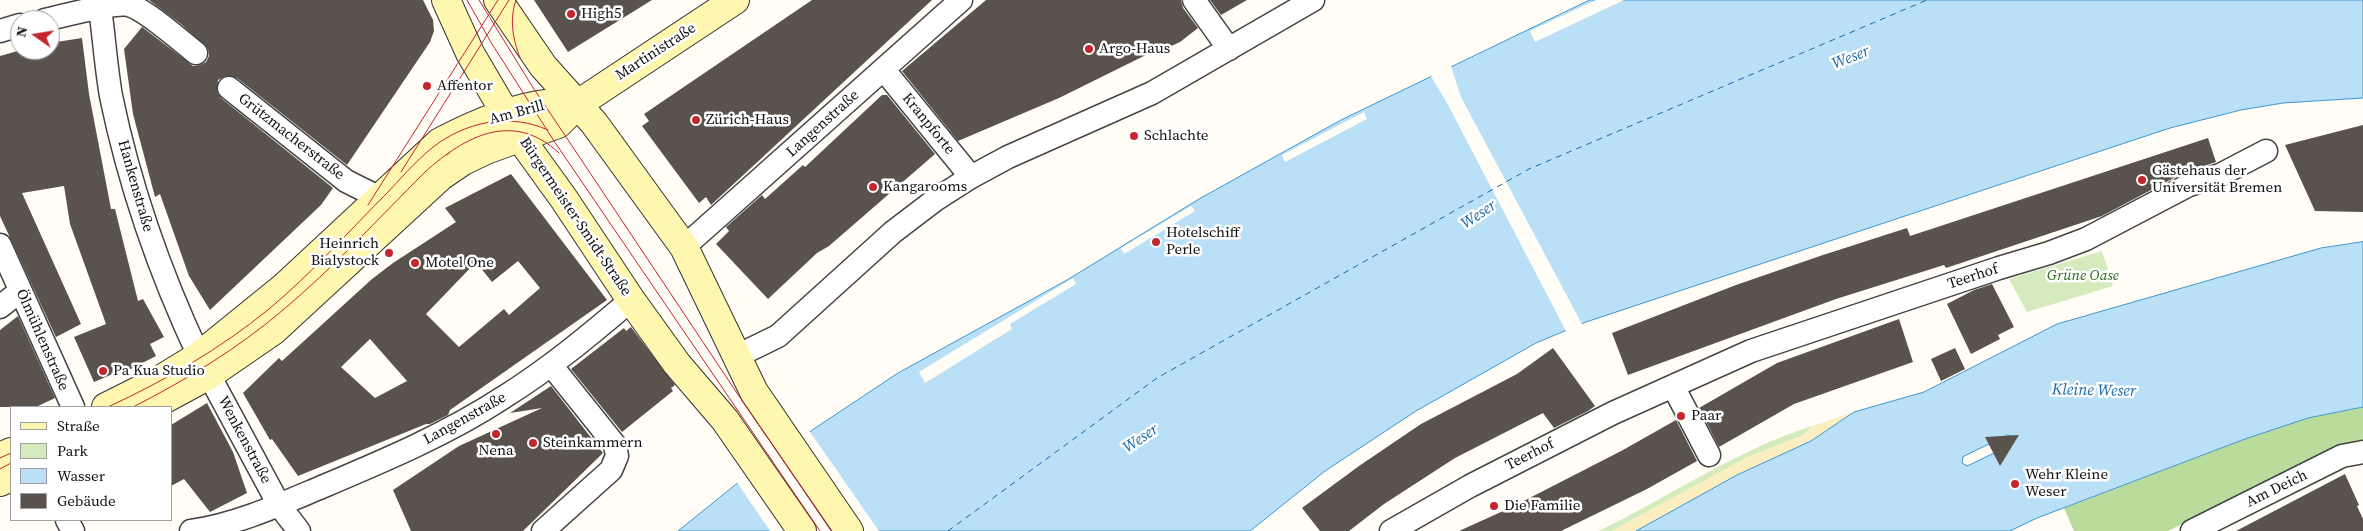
<!DOCTYPE html>
<html>
<head>
<meta charset="utf-8">
<style>
	body { margin:0 }
	#map { position:relative; width:2363px; height:531px; overflow:hidden; background:#fffdf5; font-family:"Source Serif 4",serif }
	canvas { display:block }
	.legend { position:absolute; left:10px; top:406px; width:162px; height:115px; box-sizing:border-box; background:#fff; border:1px solid #a0a0a0; margin:0; padding:6px 9px; list-style:none; font-size:15px; color:#111 }
	.legend li { display:flex; align-items:center; gap:10px; height:25px }
	.legend b { width:25px; border:1px solid #a0a0a0 }
	.north { position:absolute; left:10px; top:10px; width:50px; height:50px; box-sizing:border-box; background:#fff; border:1px solid #a0a0a0; border-radius:50%; rotate:283deg; font-size:14px; font-weight:700; line-height:20px; text-align:center; color:#111 }
	.north::after { content:''; display:block; margin:auto; width:18px; height:22px; background:#c4262e; clip-path:polygon(50% 0,100% 100%,50% 72%,0 100%) }
</style>
</head>
<body>
<div id="map">
<canvas width="2363" height="531"></canvas>
<ul class="legend">
<li><b style="height:6px;background:#fff6b0"></b>Straße</li>
<li><b style="height:14px;background:#d5ebbd"></b>Park</li>
<li><b style="height:14px;background:#b9e0f7"></b>Wasser</li>
<li><b style="height:14px;background:#5a524d"></b>Gebäude</li>
</ul>
<div class="north">N</div>
</div>
<script>
const ctx = document.querySelector('canvas').getContext('2d');
ctx.lineJoin = 'round';
function paint(path, color) { ctx.fillStyle = color; ctx.fill(path, 'evenodd'); }
function strokePath(path, color, width, dash) { ctx.strokeStyle = color; ctx.lineWidth = width; ctx.lineCap = dash ? 'butt' : 'round'; ctx.setLineDash(dash || []); ctx.stroke(path); }
function write(font, color, halo, rows, align = 'center') {
  ctx.font = font + ' "Source Serif 4",serif'; ctx.lineWidth = 5; ctx.setLineDash([]); ctx.textBaseline = 'middle'; ctx.strokeStyle = halo; ctx.fillStyle = color; for (const [text, x, y, turn = 0] of rows) {
    ctx.save(); ctx.translate(x, y); ctx.rotate((+turn || 0) * Math.PI / 180); ctx.textAlign = isNaN(turn) ? turn : align; if (halo) ctx.strokeText(text, 0, 0); ctx.fillText(text, 0, 0); ctx.restore();
  }
}
paint(new Path2D(`
	M2102,251l11,35 -86,26 -18,-33z
	M1812,426l-8,9 -58,23 -134,73h-13c71,-35 138,-81 213,-105z`), '#d5ebbd');
paint(new Path2D(`
	M2363,407v36l-39,11 -156,77h-94l-10,-23 181,-69 63,-21z`), '#b9dc9c');
paint(new Path2D(`
	M1854,412l-43,29 -74,34 -96,53 -5,3h-24l134,-73 58,-23 8,-9z`), '#fbeec1');
const water = new Path2D(`
	M1590,0h773v98l-80,5 -42,7 -71,18 -584,194 -50,21 -120,68 -91,60 -75,60h-572l83,-67 137,-91 169,-93 132,-81 142,-79z
	M2363,242v165l-55,11 -63,21 -208,79 -27,13h-374l101,-56 74,-34 43,-29 70,-20 133,-68 264,-76zM2008,435l4,1 1,8 -46,22 -5,-3 1,-6z`);
paint(water, '#b9e0f7');
strokePath(water, '#3f96cf', 1);
paint(new Path2D(`
	M1596,0h28l-89,42 -5,-11z
	M1450,63l11,34 122,229 -16,7 -120,-230 -18,-30z
	M1364,112l3,7 -82,43 -3,-7z
	M1191,206l4,5 -71,43 -3,-6z
	M1073,278l3,6 -66,40 2,5 -87,54 -6,-11z
	M808,429l71,102h-109l-34,-50z`), '#fffdf5');
strokePath(new Path2D(`
	M948,531l209,-153 372,-209 398,-169`), '#1768a6', 1, [6, 5]);
paint(new Path2D(`
	M149,0h274l10,20 1,11 -4,11 -83,123 -110,-87 -12,-2 -7,4 -1,12 4,6 112,90 -12,17 -111,105 -21,-34 -29,-82 -5,3 -22,-83 -9,-65 18,-22 51,39 7,-1 6,-3 3,-6 -1,-7 -27,-25z
	M534,0h118l-84,52z
	M812,0h120l-221,205 -5,-8 -7,6 -57,-77 7,-5 -5,-7z
	M986,0h195l2,8 15,20 -18,14 -22,10 -2,-2 -97,48 -101,43 -56,-70z
	M1210,0h37l-26,15z
	M82,38l7,56 22,115h4l23,92 5,-2 21,38 -14,7 6,12 -39,20 -2,-3 -21,9 -20,-45 32,-13 -36,-100 -6,-38 -42,7 59,131 -25,13 -56,-121v-160l21,-6h29v-7z
	M882,95h5l48,59 -106,92 -12,7 -49,46 -52,-55 13,-13 -3,-4 36,-32 3,4 38,-34 2,2z
	M2363,125v87l-48,-1 -30,-66z
	M2208,138l8,24 -33,11 -81,43 -156,52 -2,-3 -108,34 -208,76 -16,-42 124,-48 84,-29 87,-28 3,8z
	M511,174l96,126 -157,110 -2,5 -18,9h-4l-128,52 -26,-37 -2,1 -27,-47 36,-35 3,3 90,-82 21,-16 63,-41 -11,-14zM518,261l22,27 -31,27 -5,-6 -45,38 -33,-33 50,-52 16,20zM370,339l37,42 -32,17 -34,-31z
	M1992,284l22,43 -16,8 2,4 -29,15 -24,-50 27,-14z
	M18,316l37,82 -19,9h-36v-77z
	M1899,319l14,43 -119,42 -75,43 -20,-39 78,-45z
	M631,327l44,58 -4,3 2,3 -51,41 -51,-63 53,-41 2,3z
	M1553,348l42,58 -7,5 -34,17 -11,-15 -88,45 -71,46 -35,27h-29l-18,-23 57,-42 62,-42 96,-50z
	M1955,348l10,21 -24,12 -10,-22z
	M551,386l52,67 -80,78h-112l-18,-41 66,-44 83,-38 -32,5z
	M207,403l26,49 14,41 -37,19 -26,-33 -13,7v-61z
	M1676,420l21,41 -50,28 -86,42h-102l53,-24 111,-57z
	M2019,435l-19,31 -15,-29z
	M2345,474l14,31 -2,1 6,13v12h-127z`), '#5a524d');
const street = new Path2D(`
	M101,0l-1,8c4,29 6,59 11,88 19,92 48,175 88,260
	M1194,0l35,49
	M45,20c17,-4 70,-18 84,-15 16,4 53,37 67,48
	M0,31l20,-6
	M884,70l87,107
	M229,88l117,93 34,17
	M0,245l73,162
	M684,247l277,-247
	M0,307l20,-16
	M737,356l41,-20 115,-104 42,-32 36,-23 37,-20 144,-64 161,-93
	M209,375l70,130 20,26
	M1673,386l36,69
	M67,520l6,11
	M191,531c43,-6 86,-25 126,-42 64,-27 129,-54 187,-92 45,-28 87,-63 127,-97
	M543,531l68,-61 6,-14 -2,-11 -64,-80
	M1391,531l79,-45 143,-73 138,-62 248,-83 50,-15 37,-14 103,-54 31,-10 46,-24
	M2192,531l150,-75 21,-4`);
const secondary = new Path2D(`
	M446,0l24,53 50,85 44,61 67,101 46,64 48,56 77,111
	M498,0l45,66 51,57 90,124 70,145 95,139
	M106,407l52,-26 41,-25 84,-68 157,-146c31,-16 71,-34 106,-38 10,-1 21,0 32,0
	M150,407l59,-32 64,-44 168,-155 22,-15 23,-11 72,-26 20,-20 157,-104
	M0,457l11,-5
	M0,482l11,-5`);
strokePath(street, '#444', 25);
strokePath(secondary, '#333', 30);
strokePath(street, '#fff', 22);
strokePath(secondary, '#fff6b0', 28);
strokePath(new Path2D(`
	M467,0l25,44 62,97 266,390
	M479,0l53,86 213,319 87,126
	M516,0c-7,20 -3,39 4,58
	M401,172l108,-172
	M368,205l130,-205
	M108,407c58,-27 112,-58 161,-98 43,-36 80,-78 119,-117 16,-17 33,-37 52,-50 33,-22 72,-28 108,-12
	M133,407c53,-27 104,-58 150,-97 50,-42 96,-92 142,-138 40,-36 88,-62 134,-19
	M0,458l11,-5
	M0,469l11,-6`), '#c4262e', 1);
for (const [x, y, r, color] of [
	[571,14,5,"#c4262e"],
	[1089,49,5,"#c4262e"],
	[427,86,5,"#c4262e"],
	[696,120,5,"#c4262e"],
	[1134,136,5,"#c4262e"],
	[2142,180,5,"#c4262e"],
	[873,187,5,"#c4262e"],
	[1156,242,5,"#c4262e"],
	[389,253,5,"#c4262e"],
	[415,263,5,"#c4262e"],
	[103,371,5,"#c4262e"],
	[1681,416,5,"#c4262e"],
	[496,434,5,"#c4262e"],
	[533,443,5,"#c4262e"],
	[2015,484,5,"#c4262e"],
	[1494,506,5,"#c4262e"]
]) { const dot = new Path2D(); dot.arc(x, y, r, 0, 2 * Math.PI); ctx.fillStyle = color; ctx.fill(dot); strokePath(dot, '#fff', 2); }
write('15px', '#111', '#fff', [
	["High5",581,14],
	["Argo-Haus",1099,49],
	["Affentor",437,86],
	["Zürich-Haus",706,120],
	["Schlachte",1144,136],
	["Gästehaus der",2152,171],
	["Universität Bremen",2152,188],
	["Kangarooms",883,187],
	["Hotelschiff",1166,233],
	["Perle",1166,250],
	["Heinrich",379,244,"right"],
	["Bialystock",379,261,"right"],
	["Motel One",425,263],
	["Pa Kua Studio",113,371],
	["Paar",1691,416],
	["Steinkammern",543,443],
	["Nena",496,451,"center"],
	["Wehr Kleine",2025,475],
	["Weser",2025,492],
	["Die Familie",1504,506]
], 'left');
write('15px', '#111', '#fff', [
	["Martinistraße",656,52,-33],
	["Am Brill",517,113,-15],
	["Langenstraße",823,124,-42],
	["Kranpforte",928,124,51],
	["Grützmacherstraße",291,137,38],
	["Hankenstraße",135,186,74],
	["Bürgermeister-Smidt-Straße",575,217,56],
	["Teerhof",1973,277,-18],
	["Ölmühlenstraße",42,340,66],
	["Langenstraße",465,419,-29],
	["Wenkenstraße",244,440,62],
	["Teerhof",1530,455,-27],
	["Am Deich",2277,489,-26]
]);
write('italic 15px', '#2f6b1f', '#fff', [
	["Grüne Oase",2083,276]
]);
write('italic 16px', '#1768a6', '#fff', [
	["Weser",1851,58,-22],
	["Weser",1479,215,-34],
	["Kleine Weser",2094,391,1],
	["Weser",1141,439,-34]
]);
</script>
</body>
</html>
